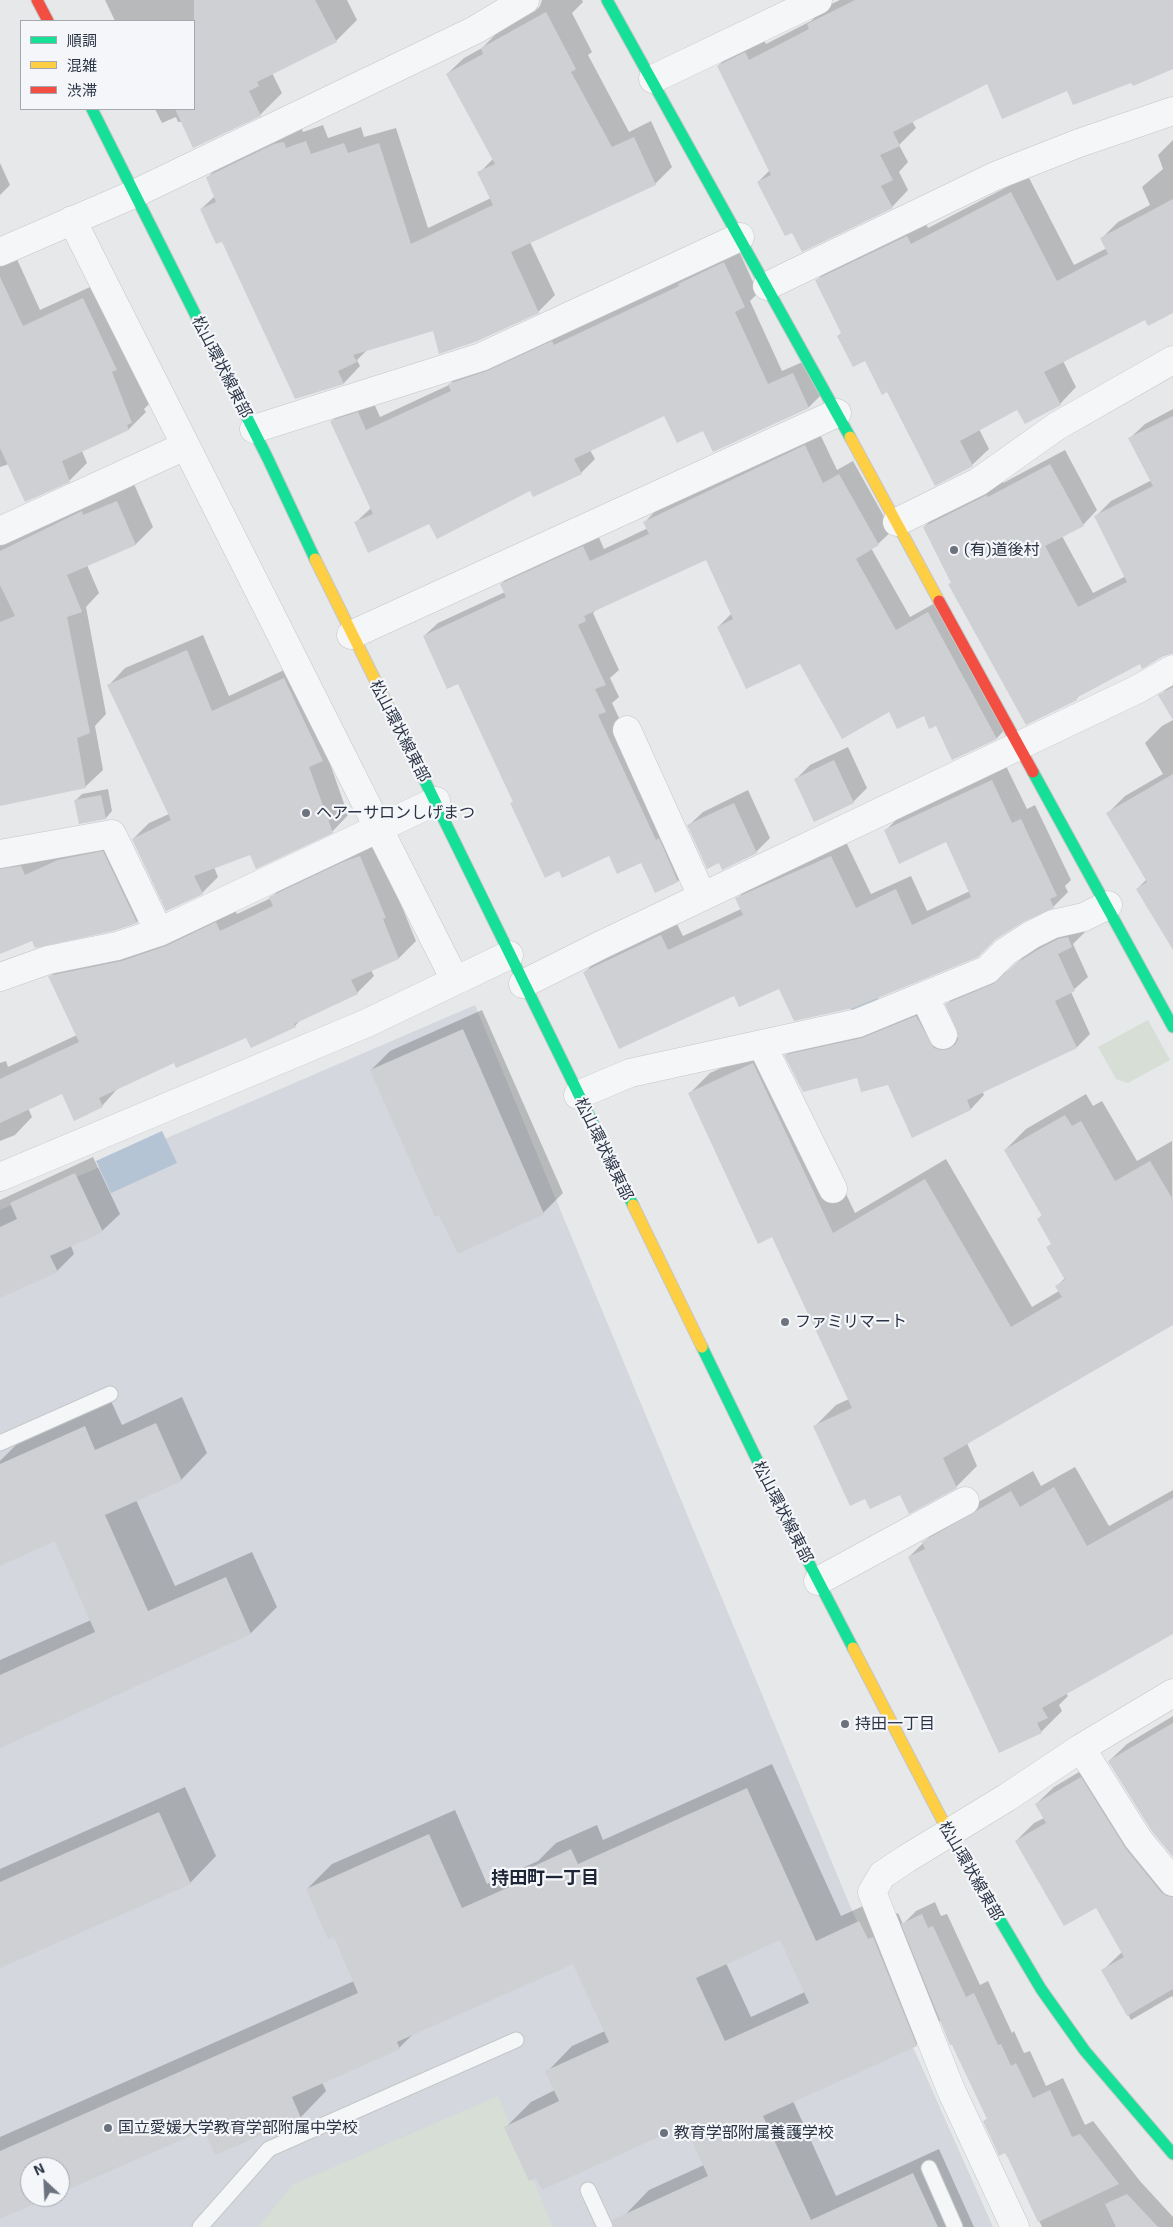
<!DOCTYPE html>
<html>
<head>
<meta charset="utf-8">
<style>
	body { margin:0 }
	#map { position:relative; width:1173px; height:2227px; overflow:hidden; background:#e6e8ea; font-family:"Exo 2","Noto Sans JP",sans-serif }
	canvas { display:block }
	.legend { position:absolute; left:20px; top:20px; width:175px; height:90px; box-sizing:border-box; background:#f4f6f9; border:1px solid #a4a8b1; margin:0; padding:6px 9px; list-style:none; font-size:15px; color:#2b3445 }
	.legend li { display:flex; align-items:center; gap:10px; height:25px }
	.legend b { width:25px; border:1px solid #a4a8b1 }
	.north { position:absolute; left:20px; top:2157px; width:50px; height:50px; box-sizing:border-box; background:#f4f6f9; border:1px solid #a4a8b1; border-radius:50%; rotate:335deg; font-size:14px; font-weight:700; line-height:20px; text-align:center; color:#2b3445 }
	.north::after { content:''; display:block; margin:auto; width:18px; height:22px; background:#6c737f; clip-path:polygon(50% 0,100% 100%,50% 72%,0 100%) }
</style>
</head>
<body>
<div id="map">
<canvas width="1173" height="2227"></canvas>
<ul class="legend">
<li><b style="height:6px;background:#16e098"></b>順調</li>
<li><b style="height:6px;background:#ffcf43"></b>混雑</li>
<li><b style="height:6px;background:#f24e42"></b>渋滞</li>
</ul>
<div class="north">N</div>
</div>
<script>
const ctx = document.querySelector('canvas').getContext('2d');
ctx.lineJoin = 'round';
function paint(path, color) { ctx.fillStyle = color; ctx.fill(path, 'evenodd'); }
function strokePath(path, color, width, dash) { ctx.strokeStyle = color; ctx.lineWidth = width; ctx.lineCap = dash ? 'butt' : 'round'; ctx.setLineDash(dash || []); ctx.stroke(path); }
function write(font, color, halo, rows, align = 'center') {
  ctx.font = font + ' "Exo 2","Noto Sans JP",sans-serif'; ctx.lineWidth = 4.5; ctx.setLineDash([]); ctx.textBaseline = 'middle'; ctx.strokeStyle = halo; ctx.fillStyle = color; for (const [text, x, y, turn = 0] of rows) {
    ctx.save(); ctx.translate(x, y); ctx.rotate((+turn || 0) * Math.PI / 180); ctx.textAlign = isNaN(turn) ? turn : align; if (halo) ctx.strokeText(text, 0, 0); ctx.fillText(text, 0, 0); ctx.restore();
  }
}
paint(new Path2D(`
	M475,1005l373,896 145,326h-993v-1017zM30,2167h30v30h-30z`), '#d4d7dd');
paint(new Path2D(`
	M1148,1020l22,40 -42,23 -12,-4 -18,-32z
	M498,2096l55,131h-295l34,-42z`), '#d6ded6');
paint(new Path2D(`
	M162,1131l15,32 -66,30 -15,-32z`), '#b4c4d5');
paint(new Path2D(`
	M105,0h242l10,20 -21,21 -64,32 10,20 -22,22 -82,7 -2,-5 -14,6 -7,-14h39v-88h-79z
	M542,0h40l1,2 -11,11 20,39 -4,3 41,77 22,-11 21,46 -17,17 -125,58 25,53 -17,17 -104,18 -66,19 -11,11 3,6 -16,17 -48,15 -74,-158 -21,-31 14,-13 -7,-19 16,-17 77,-34 2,6 20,-7 5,13 33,-11 3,10 32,-9 32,100 63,-30 -12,-25 15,-15 -47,-84 17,-16 18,-10 17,-17 36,-20 5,-5z
	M840,0h333v68l-41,13 -64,8 -80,-6 -76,38 4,7 -17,17 9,17 -9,10 9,18 -16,17 -99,24 -35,-49 12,-12 -52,-104 17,-17 27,-13 4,8 45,-23 14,-14z
	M1173,140v172l-27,6 -83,43 13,26 -16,17 -42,5 -39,20 10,20 -17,16 -84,-74 -23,-32 -22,-25 -26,-54 16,-16 91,-44 4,8 100,-52 46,89 33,-17 -5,-10 16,-16 32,-17 -8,-18 21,-18 -5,-14z
	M0,163l10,22 -10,10z
	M738,249l20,44 -8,8 32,70 25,-11 15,34 -13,13 -105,22 -39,-14 -75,35 5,9 -14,14 -151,49 -75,1 16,-15 -40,-86 14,-14 27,-9 8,18 69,-32 14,-15z
	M16,257l24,53 61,-28 48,122 -5,5 2,3 -17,17 -47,22 5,12 -18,18 -60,-17 -9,3v-202z
	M1173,409v244l-33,10 -58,30 -6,6 -124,-117 -28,-55 15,-15 63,-31 1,2 62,-33 32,60 -14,15 -21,11 31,57 33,-17 -30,-60 15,-15 41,-21 -22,-42 15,-14z
	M819,432l18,38 16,-9 39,70 -14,13 -7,4 39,69 32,-18 68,125 -13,14 -45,21 -16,-35 -12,-9 -34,-5 -89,-48 -83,-35 14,-14 -26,-55 -109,51 -4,4 26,57 -9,8 9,19 -7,6 58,124 21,40 -13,14 -23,10 -14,-29 -31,-8 -51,16 -45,-68 -56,-120 -34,-46 14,-13 67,-31 -4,-8 14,-13 82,-38 7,16 44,-21 -3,-6 13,-14z
	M134,484l19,43 -17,17 -49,21 12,28 -13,14 20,107 -11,12 8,44 -18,17 -85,17v-261z
	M203,635l26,61 72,-34 26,93 21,60 -16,17 -82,22 -36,13 4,10 -16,16 -69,-54 16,-16 20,-9 -60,-129 16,-17z
	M1173,682v36l-13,-22z
	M1173,720v227l-36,-58 10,-10 -39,-66 17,-17 38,-22 -18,-31 17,-17z
	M848,747l19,41 -14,14 -57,-23 14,-14z
	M1006,766l21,43 8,-4 36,75 -6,6 3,6 -15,15 -273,80 -46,7 -149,-22 15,-15 76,-35 7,14 58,-27 -4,-10 14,-15 95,-42 25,52 40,-18 16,35 43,-20 -24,-50 -61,-10 15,-15z
	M108,789l4,22 -6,7 -31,-17 7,-7z
	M748,790l22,48 -14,14 -37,9 -30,-36 14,-13z
	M120,835l34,70 -17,17 -24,8 -113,12v-76z
	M377,840l26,59 -3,3 16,39 -17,17 -28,12 3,6 -17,17 -56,26 -6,7 -48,10 -73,26 -55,25 -17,19 -40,-13 -34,15 4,9 -17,18 -15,6v-78l6,-2 2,6 69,-32 -27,-58 17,-17 166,-54 4,8 34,-16 17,-18z
	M1081,924l4,8 -12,12 15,33 -17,15 19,42 -13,13 -95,44 2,4 -13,14 -58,27 -25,-52 -102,-29 13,-13 131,-39 25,35 4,-1 -12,-33 13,-13 48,-20 22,-20z
	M482,1010l81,183 -20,20 -85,39 -87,-182 19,-19z
	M775,1043l80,170 91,-54 86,148 27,-16 -3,-4 9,-9 -13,-35 -14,-24 4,-4 -37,-65 21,-21 60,-35 7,12 9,-5 35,60 35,-20 1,183 -206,119 10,23 -21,21 -90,10 -51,-71 21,-21 13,-6 -76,-164 -84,-141 21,-21z
	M93,1157l27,57 -18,17 -31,15 3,8 -17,17 -57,26v-97z
	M182,1397l25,56 -26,27 -45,20 39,86 77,-34 25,55 -26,26 -251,113v-86l91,-40 -36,-80 -55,24v-103l19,-19 92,-41 11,24z
	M1075,1467l34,59 64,-36v143l-107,60 2,3 -9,9 3,6 -21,21 -132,-175 36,-36 88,-50 8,15z
	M1173,1716v139l-64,-94 18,-17z
	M1099,1760l74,108v130l-1,-2 -41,24 -28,-50 20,-19 -27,-45 -80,-65 18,-18 10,-5 -8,-14 18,-17z
	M772,1764l69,152 44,-20 8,19 5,-2 5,11 13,-13 19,-9 6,14 6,-2 33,71 8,-4 24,52 2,-2 10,22 6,-2 16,35 17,-8 22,47 8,-4 47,60 33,36v10h-131l-32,-70 -26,-36 4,-3 -47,-98 -25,25 -123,56 43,95 103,-47 35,78h-345l-5,-11 25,-26 55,-25 -18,-41 -149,52 -31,-49 25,-25 24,-12 -8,-18 25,-26 33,-15 -31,-68 -160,70 -15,15 -77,34 4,9 -25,26 -85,36 -11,-25 -145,63v-24h-30v30h17l-47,21v-81l354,-156 -19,-46 -28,-46 25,-25 123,-54 32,74 51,-23 18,-18 41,-18 6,15zM781,1938l24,54 -54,25 -25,-54z
	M185,1787l31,69 -26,27 -190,84v-98z`), '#0003');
strokePath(new Path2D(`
	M856,1007l17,-7`), '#b4c4d5', 11);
paint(new Path2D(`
	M194,0h121l22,42 -80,40 2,4 -10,5 12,25 -68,32 -18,-39h19z
	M855,0h318v69l-40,17 -2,-3 -58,22 -6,-14 -65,28 -15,-35 -94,48 7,14 -20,9 13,25 -12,6 12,22 -91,44 -10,-19 -7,3 -28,-54 14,-7 -54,-109 28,-14 4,8 60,-31 -2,-5z
	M546,12l30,57 -5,3 41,75 22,-10 22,48 -145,67 28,61 -64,29 -36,12 -6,-23 -80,24 4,7 -19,9 6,13 -49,15 -73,-157 -6,2 -16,-35 16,-7 -10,-25 68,-33 10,-2 2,6 20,-7 5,13 33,-11 4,10 31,-10 32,101 82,-39 -16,-33 18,-8 -49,-90 37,-20 -2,-6z
	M1011,192l46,89 51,-27 -8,-16 73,-39v114l-25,13 -3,-6 -101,52 17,33 -36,19 -8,-14 -57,31 13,25 -38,20 -48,-94 -5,3 -17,-34 -12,6 -16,-31 4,-3 -26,-53 92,-44 4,8z
	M724,262l21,45 -10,5 33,72 25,-11 16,35 -96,44 -10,-21 -26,12 -13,-27 -90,43 8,15 -49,23 -3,-6 -93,48 -8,-15 -61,29 -14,-31 19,-8 -43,-93 28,-9 8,18 85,-39 -3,-7 39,-13 65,-30 2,4 125,-59 -1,-2z
	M0,277l23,49 60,-28 34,72 -5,2 20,51 -5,2 2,5 -67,31 8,21 -45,20 -25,-54z
	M1173,416v237l-8,2 -23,14 -2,-5 -64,34 1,2 -51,25 -78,-141 3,-1 -28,-56 64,-32 1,2 62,-33 34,62 -39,20 33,61 49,-25 -33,-66 59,-30 -25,-48z
	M805,445l18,38 16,-9 40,71 -23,14 40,71 32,-18 69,127 -45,21 -16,-34 -7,3 -5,-13 -27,13 -8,-17 -47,27 -42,-75 -54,25 -29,-62 16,-8 -27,-59 -122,56 2,5 -8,4 28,60 -11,4 11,23 -8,3 58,125 3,-2 19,44 -23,11 -14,-30 -24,11 -8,-18 -47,22 -3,-7 -14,7 -35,-75 3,-1 -55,-118 -11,5 -24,-53 83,-39 -6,-13 83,-38 7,15 59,-27 -6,-12z
	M117,501l19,44 -69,30 15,37 -15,5 23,116 -13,5 9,50 -86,18v-184l15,-6 -15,-31v-34l82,-40 1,4z
	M187,650l25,61 72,-33 39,83 -14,6 24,66 -77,36 -6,-14 -56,21 9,18 -37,17 -34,-72 39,-19 -64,-135z
	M1173,687v33l-15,-25z
	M834,760l20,43 -40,19 -20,-43z
	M1173,774v176l-37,-61 11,-7 -41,-69z
	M992,780l20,43 9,-4 36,77 -7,3 4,9 -31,14 -27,17 -18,18 -125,51 -59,13 -15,-32 -40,18 -5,-11 -115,53 -36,-77 78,-37 7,15 75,-35 -8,-17 96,-42 25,52 40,-19 16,36 59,-28 -25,-55 -47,22 -15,-34z
	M101,795l5,24 -27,5 -5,-24z
	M734,803l23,50 -35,17 -3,-7 -12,6 -20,-44z
	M103,851l34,72 -24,8 -78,17 -3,-7 -32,13v-85l21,-3 4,9 33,-15z
	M360,856l26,62 -3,1 16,40 -48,21 7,14 -64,30 2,3 -45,21 -5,-10 -70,30 -2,-5 -75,35 4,9 -29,14 -12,-27 -62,29v-44l79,-37 -31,-66 74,-15 44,-15 50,-24 4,9 53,-25 -4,-9 74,-35z
	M1068,937l4,10 -14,7 17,37 -20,10 22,47 -110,52 4,10 -59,28 -24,-53 -27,7 -4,-14 -54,14 -19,-37 78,-17 54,-22 18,32 7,2 8,-1 7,-5 3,-8 -14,-32 48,-20 22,-20 24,-15 19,-10z
	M463,1029l81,185 -86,40 -19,-39 -4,2 -65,-147z
	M753,1063l80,170 92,-54 86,148 51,-30 -7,-11 10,-6 -19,-33 5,-3 -14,-25 5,-3 -38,-66 61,-35 7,11 9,-5 34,60 35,-20 23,39v125l-230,133 14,30 -48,26 -9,-19 -30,14 -5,-10 -15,7 -37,-80 39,-18 -80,-171 -14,7 -70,-151z
	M75,1173l28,59 -53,24 8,16 -58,26v-71l17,-8 -7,-16z
	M156,1423l26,58 -77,34 43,96 78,-34 25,57 -251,114v-73l95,-43 -40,-91 -55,25v-102l85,-38 10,24z
	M1054,1487l33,59 86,-48v136l-131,74 6,10 -11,5 5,10 -43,20 -91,-196 17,-8 -3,-7 89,-51 9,16z
	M1173,1723v134l-22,-27 -43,-69z
	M1081,1777l45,72 35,43 6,4 6,1v92l-46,27 -26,-46 23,-13 -28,-49 -32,18 -49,-85 31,-18 -11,-19z
	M747,1788l69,153 43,-20 9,18 5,-2 44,109 -154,70 48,104 102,-47 25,54h-324l-2,-7 96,-44 -23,-51 -143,65 -6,-12 -7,3 -25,-54 55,-26 -14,-30 64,-29 -36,-78 -176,78 3,7 -108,48 9,21 -86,37 -11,-25 -144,63v-26h-30v30h20l-50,22v-68l358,-158 -24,-56 -6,2 -22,-50 123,-55 33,74 72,-32 -4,-8 41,-19 7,15zM780,1940l29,63 -84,38 -29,-63z
	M159,1812l32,72 -191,84v-86z
	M922,1914l6,14 5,-2 33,71 8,-4 24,52 3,-1 10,22 5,-3 17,35 17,-8 22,47 8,-3 39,50 -81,38 -30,-64 -3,-5 -6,3 -16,-35 4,-2 -35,-74h-2l-49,-121z
	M1127,2194l31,33h-42l-11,-23z`), '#ced0d3');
const lane = new Path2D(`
	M0,1443l110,-49
	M929,2168l26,59
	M588,2190l17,37
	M200,2227l69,-78 247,-109`);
const street = new Path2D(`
	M653,79l165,-79
	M72,220l383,760
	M0,252l134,-58 341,-164 50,-30
	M767,286l228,-110 84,-33 94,-32
	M254,429l227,-72 259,-120
	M897,522l81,-40 79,-56 116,-66
	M0,531l185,-85
	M351,635l486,-222
	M627,730l75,166
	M0,854l112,-20 47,98
	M0,977l48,-17 69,-14 42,-14 277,-131
	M523,984l80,-40 535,-255 35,-20
	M924,996l19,39
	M762,1045l71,144
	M578,1095l52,-22 228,-50 129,-53 18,-18 26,-17 22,-11 31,-7 24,-12
	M0,1177l367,-154 142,-68
	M818,1581l147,-80
	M1081,1748l57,91 35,43
	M1015,2227l-64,-137 -79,-198 10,-17 24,-16 100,-61 75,-50 92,-55`);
const fast = new Path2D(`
	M607,0l243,437
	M92,109l176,350 47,100
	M394,718l239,487
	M1033,772l140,255
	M702,1347l79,162 72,139
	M996,1913l45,76 44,62 88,103`);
const slow = new Path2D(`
	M850,437l89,164
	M315,559l79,159
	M633,1205l69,142
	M853,1648l96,185 47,80`);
const jam = new Path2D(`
	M37,0l11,21
	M939,601l94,171`);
strokePath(lane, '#c4c6c8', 17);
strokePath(street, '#c4c6c8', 29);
strokePath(fast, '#c4c6c8', 13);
strokePath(slow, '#c4c6c8', 13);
strokePath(jam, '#c4c6c8', 13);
strokePath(lane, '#f5f6f7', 15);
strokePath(street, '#f5f6f7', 28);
strokePath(fast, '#16e098', 11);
strokePath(slow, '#ffcf43', 11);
strokePath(jam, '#f24e42', 11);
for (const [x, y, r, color] of [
	[954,550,5,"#6c737f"],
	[306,813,5,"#6c737f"],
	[785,1322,5,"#6c737f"],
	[845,1724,5,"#6c737f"],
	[108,2128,5,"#6c737f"],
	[664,2133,5,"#6c737f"]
]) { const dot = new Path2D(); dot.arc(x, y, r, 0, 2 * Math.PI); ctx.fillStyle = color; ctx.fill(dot); strokePath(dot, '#f4f6f9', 2); }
write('16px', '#2b3445', '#f4f6f9', [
	["松山環状線東部",222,367,63],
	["松山環状線東部",400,731,63],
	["松山環状線東部",604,1149,64],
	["松山環状線東部",783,1512,63],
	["松山環状線東部",971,1871,60]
]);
write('16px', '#2b3445', '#f4f6f9', [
	["(有)道後村",964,550],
	["ヘアーサロンしげまつ",316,813],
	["ファミリマート",795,1322],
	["持田一丁目",855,1724],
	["国立愛媛大学教育学部附属中学校",118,2128],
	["教育学部附属養護学校",674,2133]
], 'left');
write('bold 18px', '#1d2536', '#f4f6f9', [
	["持田町一丁目",545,1878]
]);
</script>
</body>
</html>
